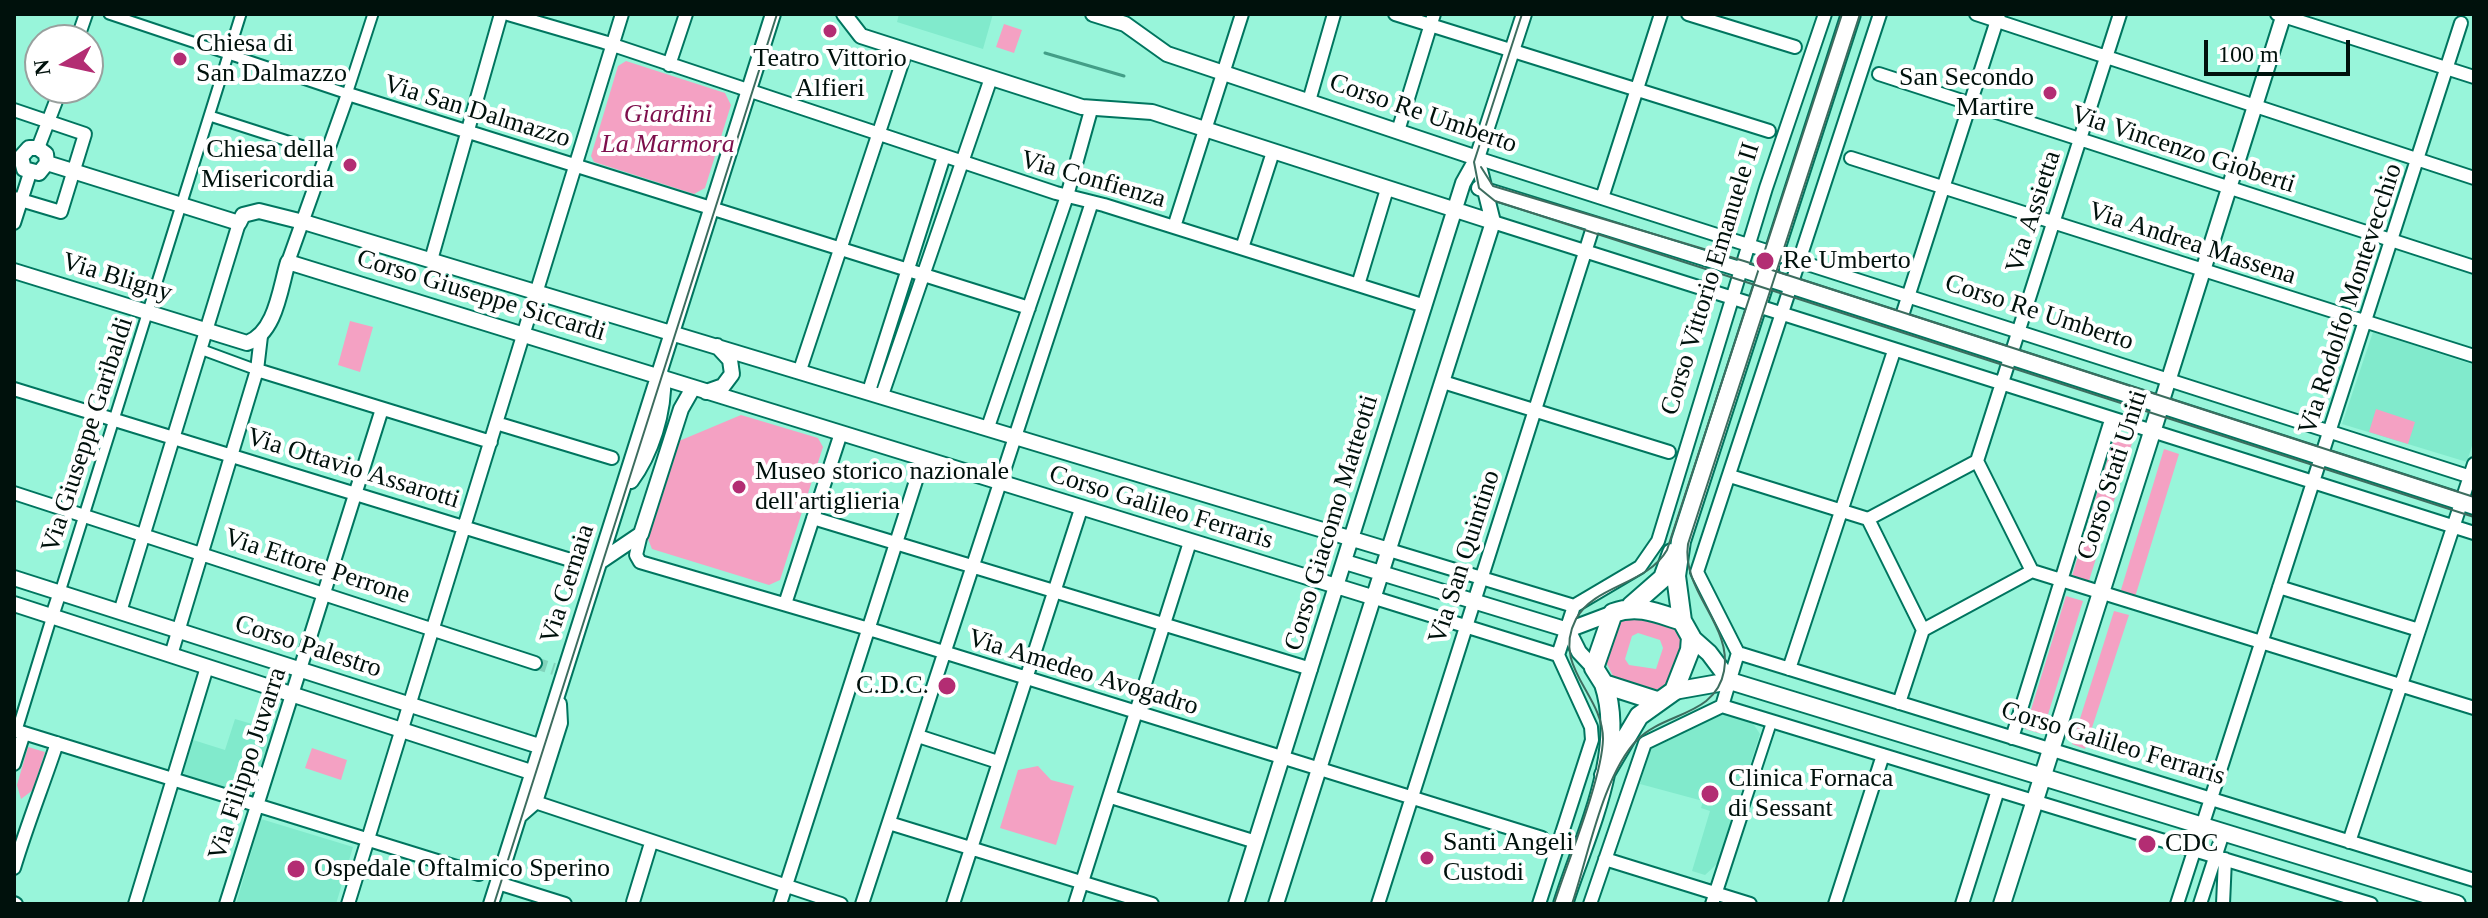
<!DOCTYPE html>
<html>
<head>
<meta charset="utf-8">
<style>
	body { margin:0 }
	#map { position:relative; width:2488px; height:918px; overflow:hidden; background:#98f5da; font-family:Georgia,serif }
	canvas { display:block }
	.frame { position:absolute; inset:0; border:16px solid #00110c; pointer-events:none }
	.north { position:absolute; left:24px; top:24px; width:80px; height:80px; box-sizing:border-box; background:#fff; border:2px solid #99a09e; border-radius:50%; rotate:261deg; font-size:22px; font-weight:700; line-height:32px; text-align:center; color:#00110c }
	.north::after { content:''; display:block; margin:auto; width:28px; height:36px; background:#b32d73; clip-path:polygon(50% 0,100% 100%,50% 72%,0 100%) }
	.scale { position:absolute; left:2204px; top:40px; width:146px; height:36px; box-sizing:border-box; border:4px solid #00110c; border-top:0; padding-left:10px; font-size:24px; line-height:28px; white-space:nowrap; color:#00110c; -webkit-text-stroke:6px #fff; paint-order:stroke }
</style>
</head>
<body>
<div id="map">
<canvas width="2488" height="918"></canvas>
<div class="frame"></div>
<div class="north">N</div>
<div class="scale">100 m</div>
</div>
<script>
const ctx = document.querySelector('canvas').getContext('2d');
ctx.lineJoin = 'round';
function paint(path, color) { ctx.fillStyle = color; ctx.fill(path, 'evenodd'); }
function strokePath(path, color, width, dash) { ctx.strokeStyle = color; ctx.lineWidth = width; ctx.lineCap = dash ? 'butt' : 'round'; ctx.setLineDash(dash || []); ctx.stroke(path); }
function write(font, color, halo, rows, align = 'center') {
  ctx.font = font + ' Georgia,serif'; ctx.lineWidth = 8; ctx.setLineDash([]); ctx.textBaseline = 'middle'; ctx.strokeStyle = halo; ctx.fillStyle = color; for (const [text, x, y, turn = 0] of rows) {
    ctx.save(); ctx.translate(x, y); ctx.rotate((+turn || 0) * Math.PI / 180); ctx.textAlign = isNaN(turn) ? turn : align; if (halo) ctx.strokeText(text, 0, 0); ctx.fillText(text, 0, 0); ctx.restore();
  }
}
paint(new Path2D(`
	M899,14h94l-10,35 -86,-27z
	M2373,332l101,33v74l-7,23 -125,-38z
	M1723,714l29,8 8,12 -42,129 -13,12 -13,-4 18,-60 -9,-3 2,-7 -63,-17 10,-35z
	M235,719l38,11 -21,66 -72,-22 10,-35 35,11z
	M261,819l92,28 -17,57h-100z`), '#81eacc');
paint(new Path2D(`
	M1004,24l18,6 -8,23 -18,-6z
	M626,61l99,32 6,12 -26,83 -11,6 -100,-32 -3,-6 27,-90z
	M350,321l23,6 -13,45 -22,-7z
	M2376,409l39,13 -7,22 -39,-12z
	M741,415l77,23 5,9 -43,133 -11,5 -117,-36 -4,-10 31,-98z
	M2115,435l18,5 -45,144 -17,-5z
	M2164,449l15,5 -44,143 -15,-4z
	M2066,596l17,5 -41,133 -17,-5z
	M2114,611l15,4 -44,134 -13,-5z
	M1634,615l40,13 8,14 -13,41 -15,8 -40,-13 -8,-16 13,-39zM1638,633l22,7 3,8 -7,21 -27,-4 -4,-6 7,-23z
	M28,747l17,5 -12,38 -12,9 -4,-14z
	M312,748l35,12 -6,20 -36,-12z
	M1038,766l13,14 23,6 -18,59 -56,-17 18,-58z`), '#f4a1c3');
strokePath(new Path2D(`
	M1045,53l79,23`), '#439e87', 3);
strokePath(new Path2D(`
	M535,663l19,6`), '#81d3bb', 12, [12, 6]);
const pedestrian = new Path2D(`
	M109,14l239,80
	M347,94l26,-80
	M210,116l115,37
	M200,349l57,21
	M60,592l181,-578
	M17,730l35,-114
	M1742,812l30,-91`);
const minor = new Path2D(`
	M508,14l96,28 452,151 48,12 321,101
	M1395,14l374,117
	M1688,14l107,33
	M1976,14l498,164
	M2277,14l197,63
	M77,40l9,-26
	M669,65l17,-51
	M1879,74l595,193
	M1309,101l25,-87
	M14,110l71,24 -24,78 -47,-14
	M1398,131l36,-117
	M38,148l23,-60
	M1477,158l997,320
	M1851,158l623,198
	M1602,198l59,-184
	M1493,222l981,311
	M14,223l16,-50
	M1174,227l68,-213
	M1242,248l31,-96
	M431,260l70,-246
	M288,262l60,-168 681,214
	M1358,285l29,-96
	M1900,322l99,-308
	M257,370l234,72
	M800,370l106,-319
	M1443,382l226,70
	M14,389l563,173
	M869,391l75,-235
	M882,395l109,-317
	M496,423l116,35
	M988,427l79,-231 24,-86
	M1977,461l55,110
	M1730,476l138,43
	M14,493l521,170
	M813,518l498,151
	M1868,519l109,-58 143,-447
	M1868,519l55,111
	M641,534l-5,21 4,7 239,70 663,206
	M1389,550l185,56
	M2032,571l442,137
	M2279,587l140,43
	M1375,598l183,57
	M785,604l56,-171
	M120,612l119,-389
	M52,616l8,-24
	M1738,653l736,227
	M171,655l86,-285 4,-34
	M1789,669l105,-318
	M1899,703l24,-73 109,-59
	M1722,706l649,198
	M14,730l465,144
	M918,736l80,26
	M2012,738l99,-318
	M14,764l10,-31
	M1111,797l145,45
	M535,802l306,102
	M889,823l263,81
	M2349,842l125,-378
	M1605,859l145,45
	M14,868c13,-43 29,-83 43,-125
	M498,883l67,21
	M633,902l18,-59
	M14,903l2,1
	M135,904l72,-237
	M226,904l156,-495
	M348,904l274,-890
	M780,904l143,-445
	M862,904l230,-702
	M953,904l128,-395
	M1075,904l115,-362
	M1378,904l216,-680
	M1539,904l53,-164 -1,-13 -33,-72 16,-49 66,-39 18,-26 108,-353 59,-174
	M1590,904l55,-161 77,-37 16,-53 -41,-81 183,-558
	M1712,904l30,-92
	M1835,904l48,-149
	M1962,904l36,-114
	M2177,904l284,-881
	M2200,904l23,-71
	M2223,904l2,-45`);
const tertiary = new Path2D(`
	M844,14l17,22 221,71 70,5 341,110
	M1093,14l32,10 42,30 310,104
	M21,157l3,12 15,4 8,-10
	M21,157l8,-9h9l8,6 1,9
	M47,163l192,60 4,-8 16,-4 48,12 1082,327
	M1479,188l286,89
	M14,271l233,72c29,-10 33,-55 41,-81l1087,336
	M706,392l17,-6 9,-12 -2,-14 -13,-14
	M2160,407l124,-393
	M631,481c20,-27 34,-70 32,-104
	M601,561l40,-27 40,-125 12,-21
	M1345,562l223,68 45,-17
	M14,578l528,169
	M14,604l520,169
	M1568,630l11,22 15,16
	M519,816l16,-14 25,-79 -1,-19
	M491,904l282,-890
	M1236,904l227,-721 14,-25 47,-144
	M1276,904l217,-682 -16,-64`);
const secondary = new Path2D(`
	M1765,277l709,229
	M1691,637l18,16 21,28
	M1674,691l56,-10 727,223
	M2002,904l158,-497`);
const primary = new Path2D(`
	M1631,606l32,-28 9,-25
	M1682,621l-6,-45 5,-35 170,-527
	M1604,775l35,-59 35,-25 16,-41 1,-13 -9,-16c-25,-8 -44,-17 -69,-8l-19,55 10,16 53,17
	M1563,904c21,-67 64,-151 41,-220`);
strokePath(pedestrian, '#00755f', 13);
strokePath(minor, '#00755f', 16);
strokePath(tertiary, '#00755f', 18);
strokePath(secondary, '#00755f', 20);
strokePath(primary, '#00755f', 22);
strokePath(pedestrian, '#fff', 9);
strokePath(minor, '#fff', 12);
strokePath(tertiary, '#fff', 14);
strokePath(secondary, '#fff', 16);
strokePath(primary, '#fff', 18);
strokePath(new Path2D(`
	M1522,14l-48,148 5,26 16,13 979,316
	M1481,167l12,19 251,75 730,236
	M494,904l283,-890
	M1554,904c13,-41 48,-125 49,-165 0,-45 -52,-72 -27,-120 18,-34 71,-34 91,-69l175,-536
	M1572,904c16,-47 31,-129 65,-164 27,-28 79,-24 87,-69 9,-45 -43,-80 -36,-127l172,-530`), '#3d6d5f', 2);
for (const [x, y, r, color] of [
	[830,31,8,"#b32d73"],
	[180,59,8,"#b32d73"],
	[2050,93,8,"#b32d73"],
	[350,165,8,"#b32d73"],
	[1765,261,10,"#b32d73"],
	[739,487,8,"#b32d73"],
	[947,686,10,"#b32d73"],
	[1710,794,10,"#b32d73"],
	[2147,844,10,"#b32d73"],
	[1427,858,8,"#b32d73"],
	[296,869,10,"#b32d73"]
]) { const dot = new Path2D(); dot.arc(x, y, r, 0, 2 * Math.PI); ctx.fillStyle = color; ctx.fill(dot); strokePath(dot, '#fff', 3); }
write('26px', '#00110c', '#fff', [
	["Chiesa di",196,44],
	["San Dalmazzo",196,74],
	["Teatro Vittorio",830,59,"center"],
	["Alfieri",830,89,"center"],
	["San Secondo",2034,78,"right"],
	["Martire",2034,108,"right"],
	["Chiesa della",334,150,"right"],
	["Misericordia",334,180,"right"],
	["Re Umberto",1783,261],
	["Museo storico nazionale",755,472],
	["dell'artiglieria",755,502],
	["C.D.C.",929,686,"right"],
	["Clinica Fornaca",1728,779],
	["di Sessant",1728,809],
	["Santi Angeli",1443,843],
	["Custodi",1443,873],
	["CDC",2165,844],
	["Ospedale Oftalmico Sperino",314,869]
], 'left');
write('26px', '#00110c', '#fff', [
	["Via San Dalmazzo",477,112,17],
	["Corso Re Umberto",1423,114,19],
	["Via Vincenzo Gioberti",2183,150,18],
	["Via Confienza",1093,180,16],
	["Via Assietta",2034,212,-72],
	["Via Andrea Massena",2192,244,18],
	["Via Bligny",117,278,17],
	["Corso Vittorio Emanuele II",1711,279,-73],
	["Corso Giuseppe Siccardi",481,296,17],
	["Via Rodolfo Montevecchio",2351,299,-72],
	["Corso Re Umberto",2039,313,18],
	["Via Giuseppe Garibaldi",88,435,-72],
	["Via Ottavio Assarotti",353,469,17],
	["Corso Stati Uniti",2113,475,-72],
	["Corso Galileo Ferraris",1161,508,17],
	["Corso Giacomo Matteotti",1332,523,-73],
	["Via San Quintino",1465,557,-72],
	["Via Ettore Perrone",317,567,18],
	["Via Cernaia",568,584,-72],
	["Corso Palestro",308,647,18],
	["Via Amedeo Avogadro",1083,673,17],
	["Corso Galileo Ferraris",2113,744,17],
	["Via Filippo Juvarra",248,764,-72]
]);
write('italic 26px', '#7d0f4c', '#fff', [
	["Giardini",668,115],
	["La Marmora",668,145]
]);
</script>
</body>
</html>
